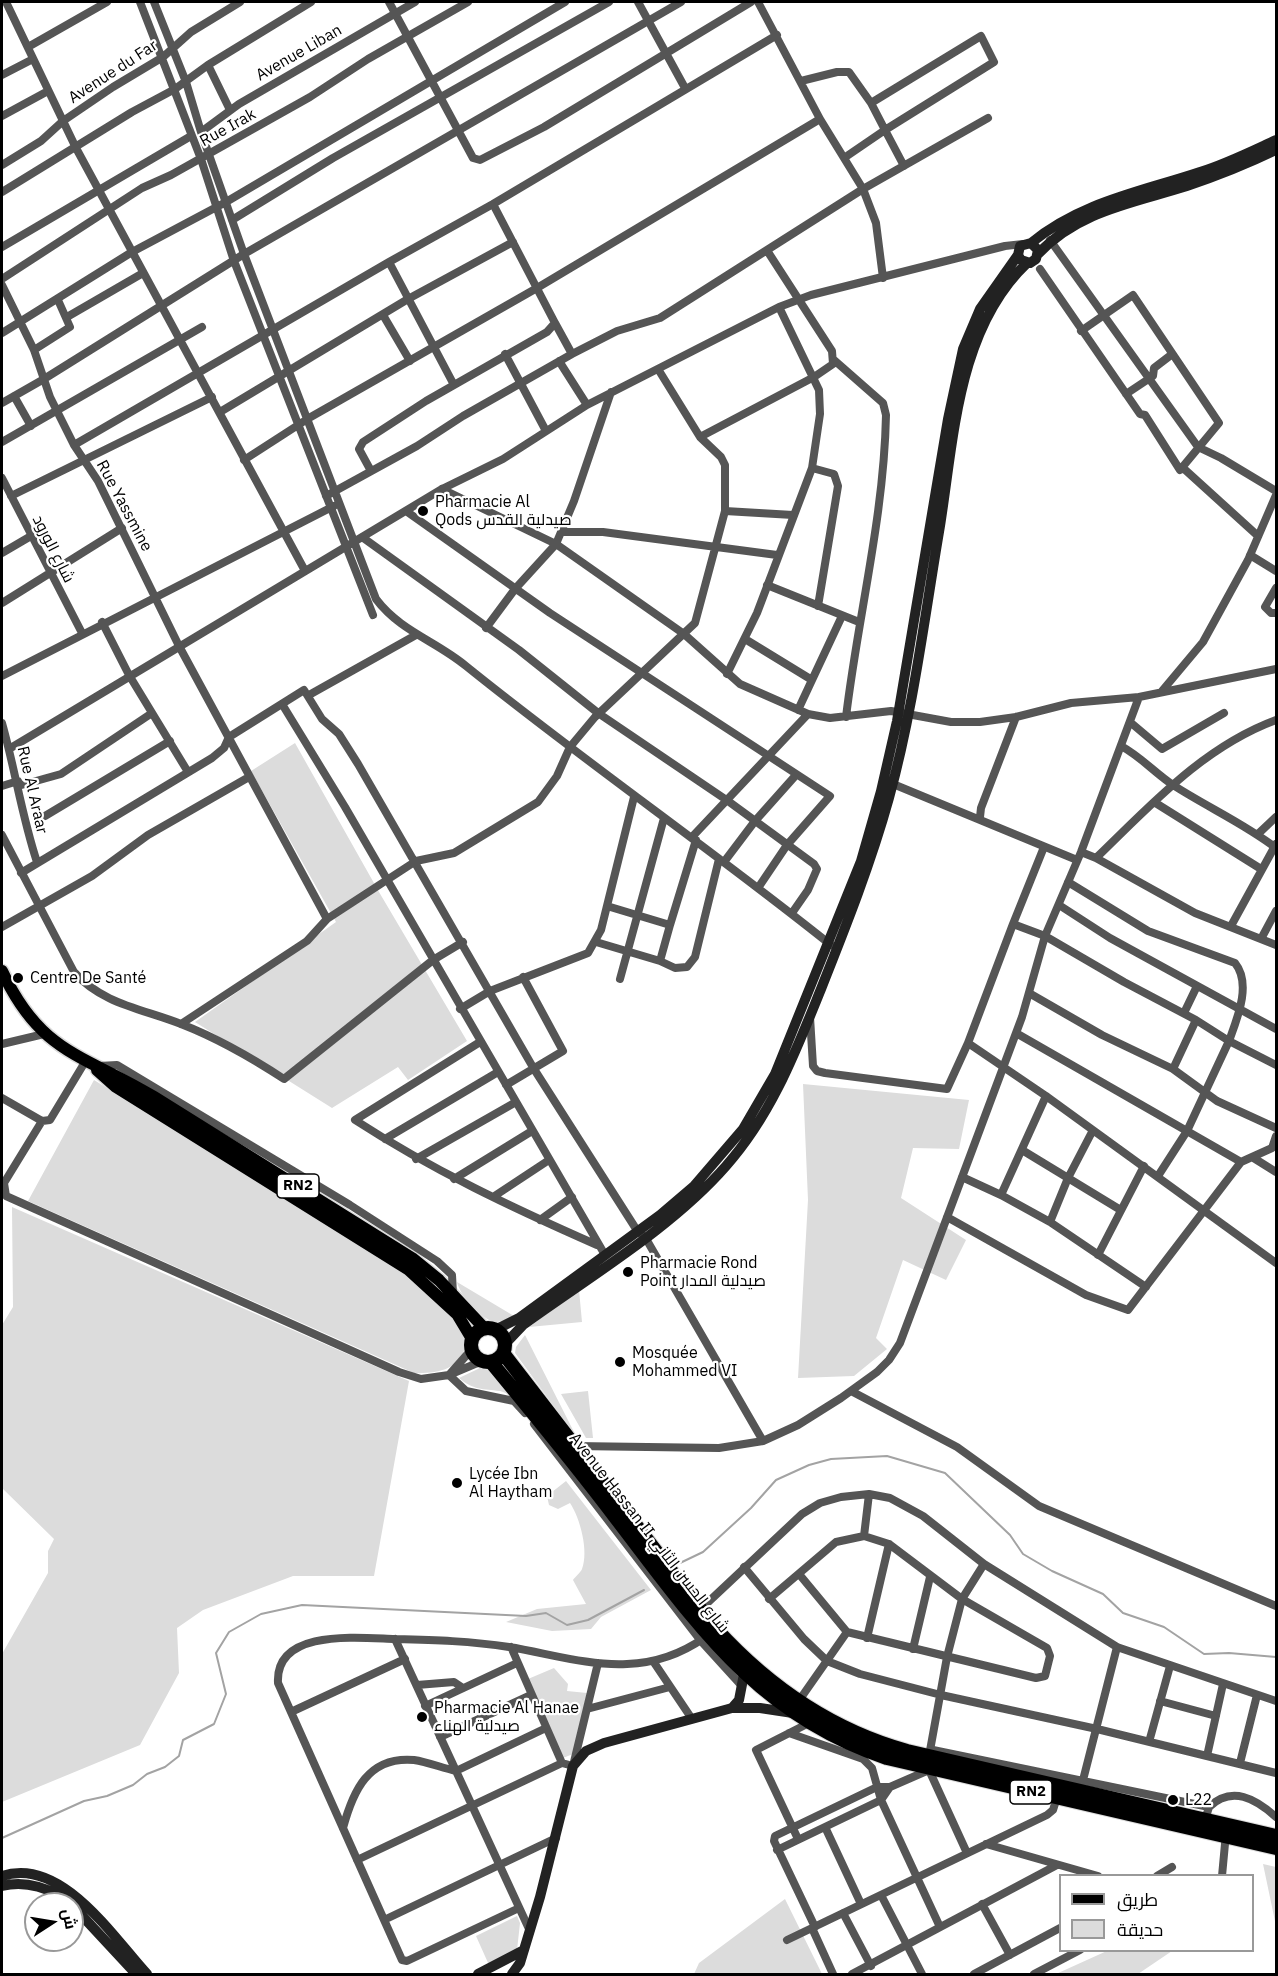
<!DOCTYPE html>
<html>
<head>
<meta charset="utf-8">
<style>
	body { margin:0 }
	#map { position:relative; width:1278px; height:1976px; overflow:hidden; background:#fff; font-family:"IBM Plex Sans",Cairo,sans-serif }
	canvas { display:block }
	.frame { position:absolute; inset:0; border:3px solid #000; pointer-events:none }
	.legend { position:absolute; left:1059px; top:1874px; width:195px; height:78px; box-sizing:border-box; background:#fff; border:2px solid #999; margin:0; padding:8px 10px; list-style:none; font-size:18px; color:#000 }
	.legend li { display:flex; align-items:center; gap:12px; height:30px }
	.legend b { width:30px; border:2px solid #999 }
	.north { position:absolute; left:24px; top:1892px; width:60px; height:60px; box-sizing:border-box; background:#fff; border:2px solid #999; border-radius:50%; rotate:78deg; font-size:16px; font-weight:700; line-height:24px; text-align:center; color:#000 }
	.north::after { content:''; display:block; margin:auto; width:21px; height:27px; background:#000; clip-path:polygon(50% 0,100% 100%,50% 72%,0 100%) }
</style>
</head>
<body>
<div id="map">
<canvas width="1278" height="1976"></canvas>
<div class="frame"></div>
<ul class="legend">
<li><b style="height:8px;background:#000"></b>طريق</li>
<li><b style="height:16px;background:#dcdcdc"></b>حديقة</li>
</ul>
<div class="north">ش</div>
</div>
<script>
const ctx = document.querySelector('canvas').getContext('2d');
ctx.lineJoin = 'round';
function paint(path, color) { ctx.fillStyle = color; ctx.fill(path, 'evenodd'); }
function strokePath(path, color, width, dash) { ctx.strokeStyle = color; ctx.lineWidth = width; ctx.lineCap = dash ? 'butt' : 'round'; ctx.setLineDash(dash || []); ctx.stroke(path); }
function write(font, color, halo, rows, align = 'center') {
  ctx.font = font + ' "IBM Plex Sans",Cairo,sans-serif'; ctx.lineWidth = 4.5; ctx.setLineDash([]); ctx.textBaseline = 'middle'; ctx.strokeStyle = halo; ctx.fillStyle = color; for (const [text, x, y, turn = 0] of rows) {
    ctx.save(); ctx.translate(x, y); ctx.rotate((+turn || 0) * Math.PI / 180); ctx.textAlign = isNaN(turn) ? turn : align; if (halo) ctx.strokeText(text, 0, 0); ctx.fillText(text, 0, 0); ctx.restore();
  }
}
paint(new Path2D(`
	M295,743l84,149 88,149 -59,39 -10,-13 -66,41 -137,-86 141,-100 -85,-151z
	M94,1080l310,192 47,44 12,19 2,11c-3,24 -31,28 -51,27l-386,-172z
	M803,1084l166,16 -10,49 -46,-1 -12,50 65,42 -20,40 -43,-20 -27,78 11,11 -33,27 -56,2 10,-178z
	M12,1207l397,174 -35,195h-81l-90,34 -26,18 2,45 -39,72 -138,57v-148l46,-81v-22l6,-12 -52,-51v-163l11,-18z
	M457,1282l57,34c-6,2 -12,6 -18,6 -14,-1 -37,-28 -39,-40z
	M579,1290l3,32 -53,5z
	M525,1335l52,103 -62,-85 1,-6z
	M480,1368l12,3 29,32c-6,-4 -15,-11 -21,-12 -17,-2 -27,-1 -41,-13z
	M588,1391l5,47h-7l-25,-44z
	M566,1481l85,109 -50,27 -10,12 -39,2 -46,-9 31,-13 49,-5 -13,-24c2,-3 8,-8 9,-11 7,-18 -2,-51 -12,-66l-12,6 -9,-4 -2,-9z
	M554,1668l14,16 -1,7 20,2 -14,61 -10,4 -35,-79z
	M1263,1864l13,3v59z
	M785,1899l37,75h-128l5,-11z
	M517,1916l3,7 -3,27 -28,15 -13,-29z
	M1109,1950h63v1l-34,23h-82z`), '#dcdcdc');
strokePath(new Path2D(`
	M680,1563l23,-11 48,-44 25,-28 33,-15 22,-6 56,-3 58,17 65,62 13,19 29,17 51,23 20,19 41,14 40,27 25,-1 47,4
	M2,1838l82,-37 23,-5 26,-11 14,-11 18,-7 14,-11 4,-16 31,-16 12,-30 -10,-41 13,-21 32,-18 41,-9 224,11 20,-3 21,12 21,-5 56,-30`), '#a3a3a3', 2);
const primary = new Path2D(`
	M2,971c39,83 81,83 152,126l258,161 27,22 46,49
	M97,1070l19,17 293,183 48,44 15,25`);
const highway = new Path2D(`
	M471 1345a17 17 0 1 1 34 0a17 17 0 1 1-34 0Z
	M503,1353l213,276c53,58 115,101 191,122l369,85
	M491,1362c43,52 85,103 125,156 80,104 141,197 271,240l389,90`);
strokePath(primary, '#dbdbdb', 15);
strokePath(highway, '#dbdbdb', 16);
strokePath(new Path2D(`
	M6,2l70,146 228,421
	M140,2l61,157 33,102 139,354
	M154,2l32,80 15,50 43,122 132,345c24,32 60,42 90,67 119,96 245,183 365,279
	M389,2l84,156 7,2 64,-33 207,-125
	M638,2l47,86
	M758,2l62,117 43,70 13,34 7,55
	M28,47l79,-45
	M208,65l22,45
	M2,75l31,-16
	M801,81l36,-9h12l22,31 14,27 -41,28
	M871,103l110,-67 13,26 -109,68 19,36
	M2,116l46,-25
	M201,132l38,-28 176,-102
	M2,165l39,-24 22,-20 50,-34 50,-30 28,-25 49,-30
	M2,192l130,-80 43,-23 33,-24 103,-63
	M232,220l101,-62 276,-156
	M1050,240l148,207 23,11 55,33
	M2,247l189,-111
	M389,262l65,123
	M1040,269l100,145 5,1 35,55 39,-47 -86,-128 -52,36
	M2,279l140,-91 29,-13 139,-78 58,-38 100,-57
	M2,285l32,65 16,47 24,48 24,36 81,165 148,273 -20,22 -126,83
	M383,315l27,46
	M67,317l76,-44
	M555,323l17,31
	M2,333l130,-81 94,-50 339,-200
	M34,350l36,-23 -12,-27
	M505,354l41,77
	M834,360l49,43 3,12c-2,102 -28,201 -40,302
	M559,361l28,44
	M1126,394l27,-18 1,-8 17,-13
	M14,396l17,30
	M2,403l42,-24 200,-125 437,-252
	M220,412l188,-113 105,-57
	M700,437l114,-60 19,-13 -1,-13 -64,-99
	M2,442l200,-115
	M74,445l315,-183 104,-58 284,-169
	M244,460l65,-42 228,-130 283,-169
	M1182,467l76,69
	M812,468l22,6 4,12 -20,120
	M371,471l-12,-22 4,-7 63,-41 121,-69 8,-9 -62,-119
	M2,478l80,155
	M442,489l114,55 128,90 56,50 68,30 22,4 61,-7 60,11h29l36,-5 55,-14 68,-6
	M11,496l201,-99
	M326,496l91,-50 46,-30 109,-62 45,-23 43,-13 203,-129 125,-71
	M406,511l144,102 280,183 -43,49 -29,43
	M725,511l68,4
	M561,532h42l174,23
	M362,537l157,113 79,63 130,88 86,63 3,5 -9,21 -16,23
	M2,553l29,-17
	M1250,555l26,16
	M767,585l92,37
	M1276,588l-11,19 6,6h5
	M2,603l120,-75
	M102,622l27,53 59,97
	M486,628l29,-39 41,-45 18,-43 37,-109
	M745,639l67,41 -14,30
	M727,674l30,-61 55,-145 8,-54 -1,-24 -40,-83
	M2,676l332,-170
	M812,680l30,-64
	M1162,691l41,-49 45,-82 28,-65
	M309,695l107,-60
	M282,704l63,103 260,448
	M1130,722l32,27 62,-36
	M2,723c13,46 20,94 35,139
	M1121,746c19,10 34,27 52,39 34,22 72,39 103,63
	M9,749l433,-260 61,-30 84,-54 192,-98 32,-12 194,-49 18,-2
	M893,784l184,76
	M2,786l16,-5
	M18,786l43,-12 91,-61
	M1154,802l107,67
	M45,816l125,-75
	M980,817l1,-9 35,-91
	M1258,834l18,-17
	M2,835l72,137c28,32 69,37 107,52 36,14 71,34 103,55l149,-119 30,-18
	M692,837l116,-123
	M1081,852l15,6 99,55 81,32
	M1096,858c55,-53 107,-111 180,-138
	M724,862l31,-41 41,-46
	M21,873l191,-115 12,-10 5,-11 75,-47 18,29 17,15 19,30 176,305 104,163 7,5 118,204
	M1068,882l80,49 87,32c17,21 2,56 -6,78l-33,-21 -72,-38 -79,-46 -32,-12 -45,119 78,53 230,167
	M1059,905l51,33 166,91
	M607,906l63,19 26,-85
	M327,919l89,-58 38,-8 84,-51 19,-26 13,-29 25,-30 100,-94 30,-112v-46l-4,-8 -21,-20 -42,-68
	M1013,924l31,-77
	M670,925l-10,36 15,7 12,-1 8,-10 24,-98
	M1231,926l45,-82
	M2,927l90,-51 56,-41 101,-58
	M1261,939l15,-28
	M596,942l64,19
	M620,979l44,-161
	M1029,993l73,42 71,34 44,32 59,27
	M460,1009l30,-18 98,-38 13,-23 33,-133
	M1184,1013l13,-27
	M810,1017l3,49 4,5 8,2 122,16 21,-46
	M1016,1033l225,129 11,-5 24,15
	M480,1042l-125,78c77,50 158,88 242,125
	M2,1044l42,-10
	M85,1062l-35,58 -8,1 -38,62 2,13 393,176 22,7 28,-4 17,16 48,10 11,12
	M99,1066l18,-1 233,140 87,56 15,14 1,18
	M1173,1069l23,-49
	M506,1085l57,-34 -40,-74
	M2,1098l40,23
	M385,1139l113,-67
	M1022,1150l97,59
	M1252,1157l20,-9 4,-12
	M416,1159l100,-57
	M1158,1176l29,-45 42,-90 47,24
	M962,1177l39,18 45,-99
	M454,1179l78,-48
	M1001,1195l49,27 96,65
	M493,1197l56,-37
	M947,1217l139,78 42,15 113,-148
	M540,1220l32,-23
	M1050,1222l18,-44 25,-48
	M1098,1255l46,-89
	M472,1349l-23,26 33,-14
	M851,1391l106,56 82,59 237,100
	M534,1424l167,217 40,44
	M575,1446l144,2 44,-7 35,-16 43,-27 36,-26 12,-12 11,-17 122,-326 23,-81 36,-84 58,-155 137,-28
	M864,1536l5,-42
	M744,1567l60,72 23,22 33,13 81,21 156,34 179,44
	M769,1599l67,-57 28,-6 25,8 73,55 85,49 3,8 -5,20 -9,2 -189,-46 -48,-58
	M704,1606l98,-92 18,-11 21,-6 28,-3 21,4 33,18 61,48 133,83 159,54
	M867,1638l22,-94
	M395,1639l135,292
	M511,1647l51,116
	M913,1649l17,-72
	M653,1661l39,58
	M417,1685l37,-3 9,6
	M1160,1701l56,15
	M798,1702l49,-70
	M425,1706l92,-43
	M587,1709l83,-22
	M291,1712l114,-53
	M789,1733l74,26 9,9 9,32 59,127
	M440,1737l91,-42
	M1149,1742l21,-76
	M933,1750l276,57
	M929,1756l18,-99 15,-58 22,-35
	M1207,1756l16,-72
	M1240,1763l17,-68
	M1082,1784l35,-137
	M1205,1820l4,-13c23,-22 47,-8 67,10
	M825,1827l36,77
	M343,1828c10,-37 25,-72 71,-68 14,2 28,8 42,11l90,-43
	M798,1839l-42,-89 53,-27
	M986,1844l112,32
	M777,1850l104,-50 9,-13
	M357,1860l205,-97 11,3 25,-103
	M1157,1876l15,-9
	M1222,1876l4,-43
	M881,1895l41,79
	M982,1904l28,51
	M519,1908l-112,53 -5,-1 -124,-277c-3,-55 82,-45 117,-44 39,1 76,2 114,8 38,6 79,19 118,17 27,-1 54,-10 77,-26
	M843,1913l28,53
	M384,1920l172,-82
	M815,1927l-41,-86 1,-5 102,-49h13l39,-17 38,83
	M812,1928l21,46
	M787,1940l260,-125 6,-5 5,-16
	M852,1974l205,-109
	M974,1974l86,-46
	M1034,1974l46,-24`), '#555', 8);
strokePath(new Path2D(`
	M1031,243c50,-41 109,-51 169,-71 26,-8 52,-21 76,-32
	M1038,254c40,-43 95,-51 149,-68 30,-10 60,-22 89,-36
	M495,1330l24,-12 141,-103 34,-29 49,-57 32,-55 86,-213 20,-70 16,-70 51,-302 15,-70 17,-40 38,-54 2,-9 11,-3 7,7 -2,9 -6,4 -9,-3 -3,-5
	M505,1344l18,-19c66,-48 149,-97 203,-159 46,-52 69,-113 95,-177 25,-63 50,-126 68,-191 24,-87 35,-177 50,-266 15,-90 17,-202 88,-269
	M732,1708l7,-8 5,-26
	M2,1876c59,-20 111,61 145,98
	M2,1886c24,-6 49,2 69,18
	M72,1905l64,69
	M478,1974l46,-24
	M512,1974l8,-11 20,-66 33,-131 13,-15 18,-8 128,-35h28l33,5`), '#222', 10);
strokePath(primary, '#000', 12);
strokePath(highway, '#000', 14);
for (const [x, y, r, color] of [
	[423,511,6,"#000"],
	[18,978,6,"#000"],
	[628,1272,6,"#000"],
	[620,1362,6,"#000"],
	[457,1483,6,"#000"],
	[422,1717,6,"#000"],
	[1173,1800,6,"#000"]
]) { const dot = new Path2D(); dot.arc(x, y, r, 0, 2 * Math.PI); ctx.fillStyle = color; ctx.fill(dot); strokePath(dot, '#fff', 2); }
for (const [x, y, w] of [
	[298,1186,42],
	[1031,1792,42]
]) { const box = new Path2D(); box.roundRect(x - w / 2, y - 12, w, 24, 4.5); ctx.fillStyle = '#fff'; ctx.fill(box); strokePath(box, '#000', 1.5); }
write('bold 15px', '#000', null, [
	["RN2",298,1186],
	["RN2",1031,1792]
]);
write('16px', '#000', '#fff', [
	["Avenue Liban",299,53,-30],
	["Avenue du Far",113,72,-33],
	["Rue Irak",228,128,-29],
	["Rue Yassmine",124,506,62],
	["شارع الورود",53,549,63],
	["Rue Al Araar",32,790,77],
	["Avenue Hassan II شارع الحسن الثاني",649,1533,52]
]);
write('16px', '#000', '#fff', [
	["Pharmacie Al",435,502],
	["Qods صيدلية القدس",435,520],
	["Centre De Santé",30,978],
	["Pharmacie Rond",640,1263],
	["Point صيدلية المدار",640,1281],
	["Mosquée",632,1353],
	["Mohammed VI",632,1371],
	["Lycée Ibn",469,1474],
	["Al Haytham",469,1492],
	["Pharmacie Al Hanae",434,1708],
	["صيدلية الهناء",434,1726],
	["L22",1185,1800]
], 'left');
</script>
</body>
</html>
